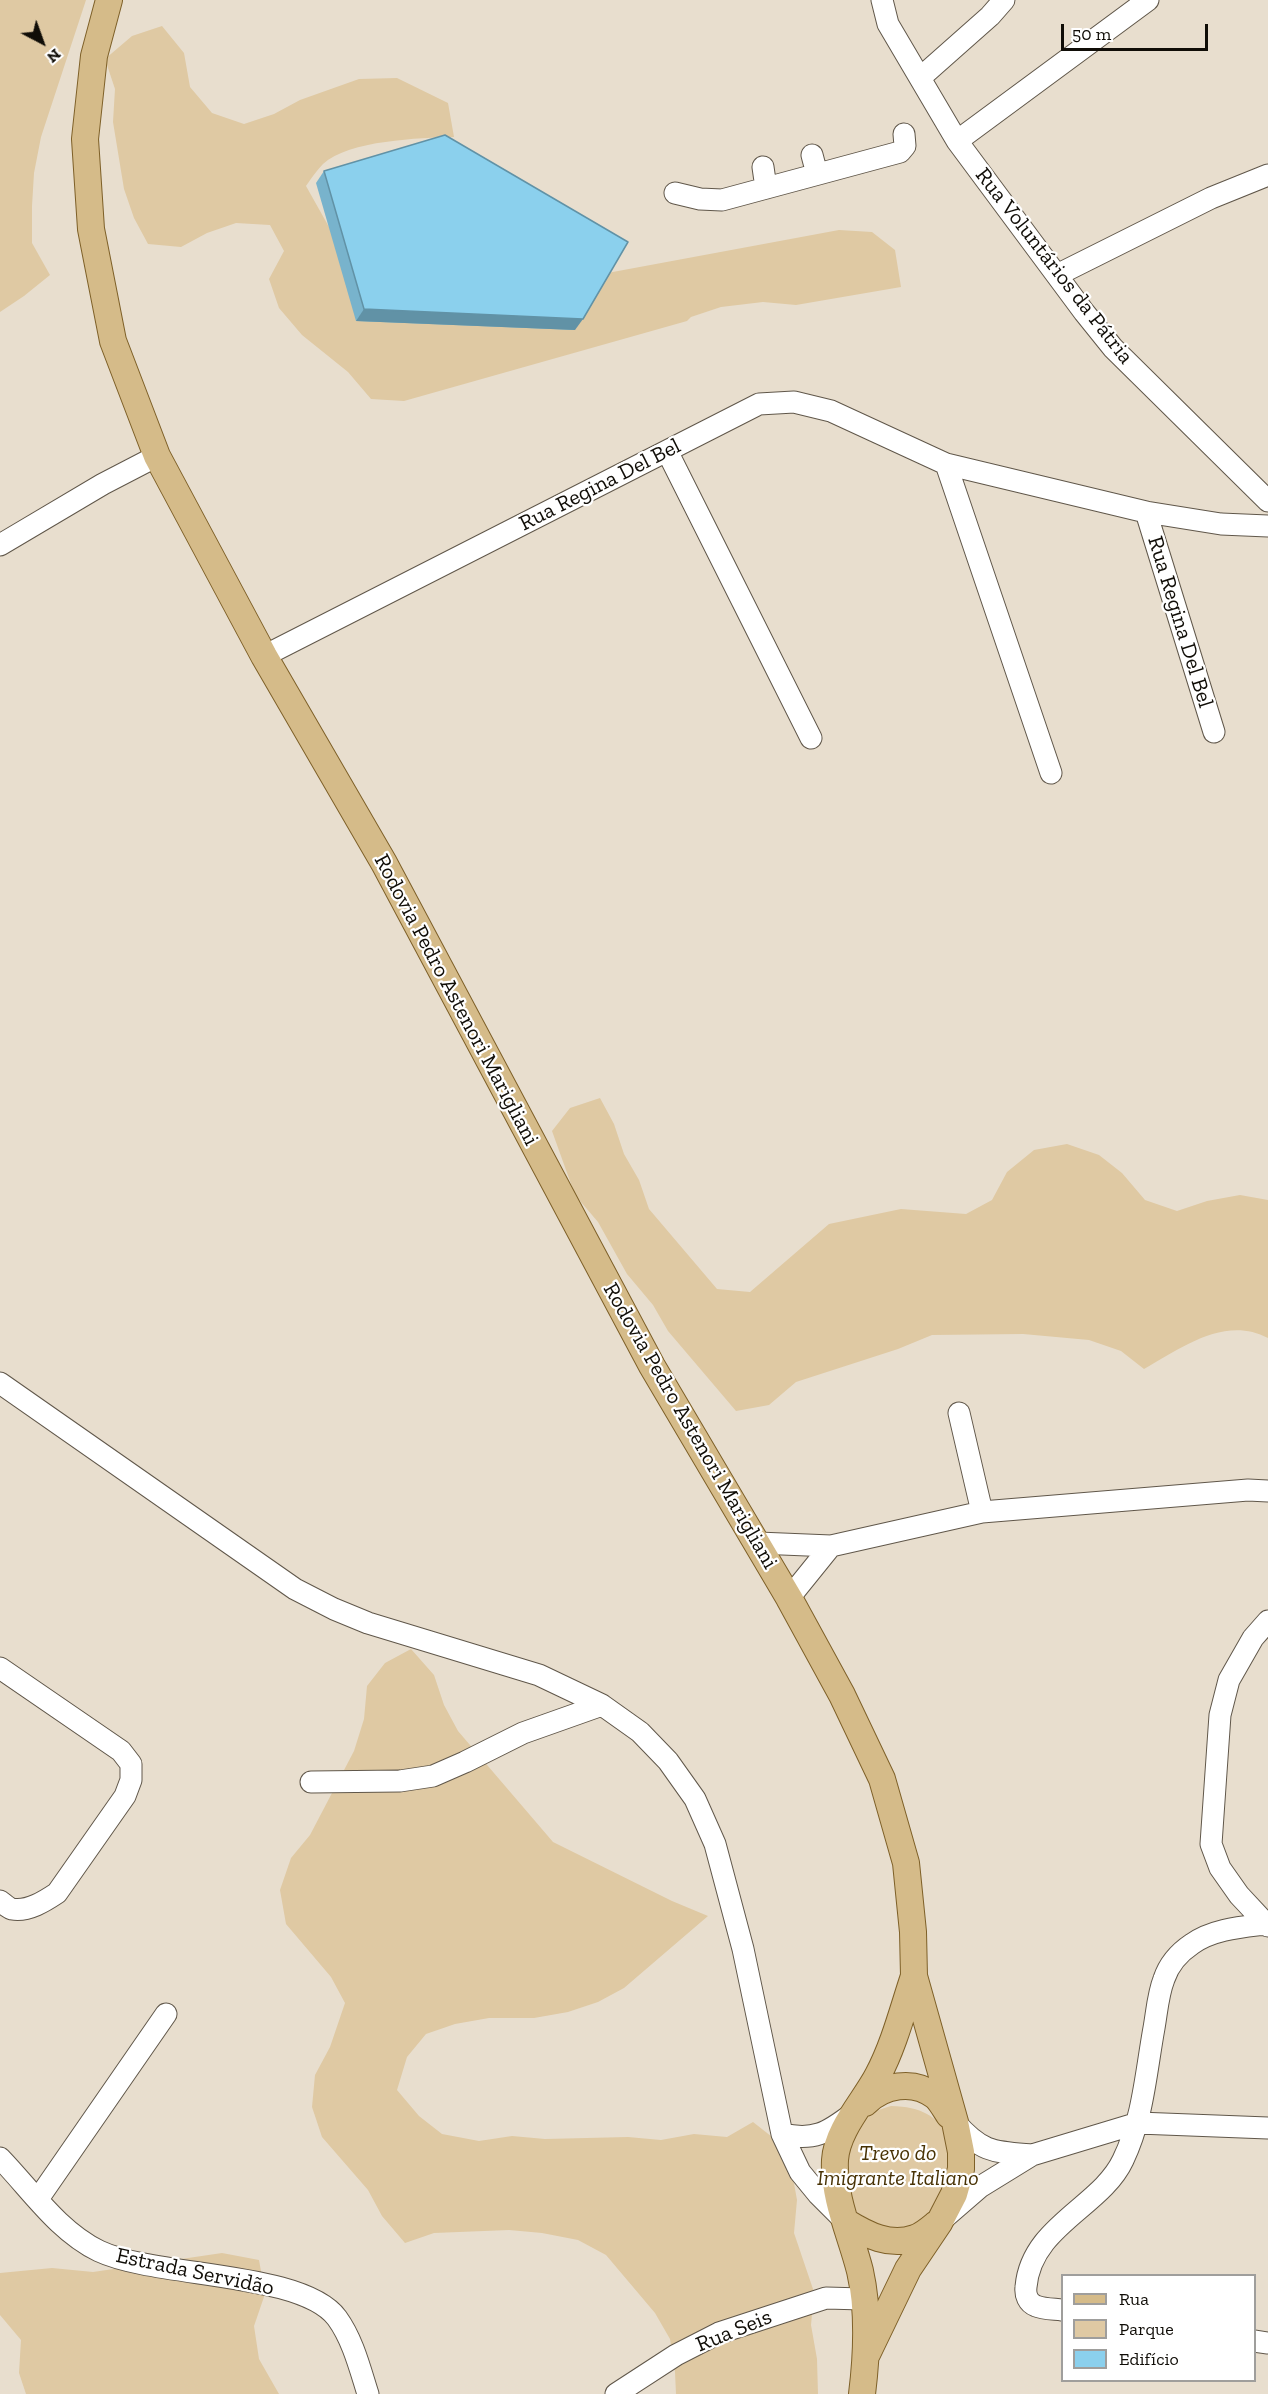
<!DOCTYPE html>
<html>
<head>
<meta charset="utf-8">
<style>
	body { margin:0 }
	#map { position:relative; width:1268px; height:2394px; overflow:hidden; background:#e8dece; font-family:"Zilla Slab",serif }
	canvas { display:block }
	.legend { position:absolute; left:1061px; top:2274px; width:195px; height:108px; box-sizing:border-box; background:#fff; border:2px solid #9f9e9c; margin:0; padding:8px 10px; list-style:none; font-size:18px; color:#100d07 }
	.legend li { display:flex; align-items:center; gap:12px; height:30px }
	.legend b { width:30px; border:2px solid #9f9e9c }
	.north { position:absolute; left:12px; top:12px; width:60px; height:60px; -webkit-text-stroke:4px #fff; paint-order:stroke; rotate:139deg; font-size:16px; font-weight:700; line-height:24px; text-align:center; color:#100d07 }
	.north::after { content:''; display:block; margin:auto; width:21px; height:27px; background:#100d07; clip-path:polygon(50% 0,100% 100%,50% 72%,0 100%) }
	.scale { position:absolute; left:1061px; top:24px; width:147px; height:27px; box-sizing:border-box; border:3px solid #100d07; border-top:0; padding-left:8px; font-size:18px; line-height:21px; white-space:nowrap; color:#100d07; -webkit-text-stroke:4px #fff; paint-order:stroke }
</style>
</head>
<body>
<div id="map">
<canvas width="1268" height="2394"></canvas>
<ul class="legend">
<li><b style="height:8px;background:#d5bb89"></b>Rua</li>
<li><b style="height:16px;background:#dfc9a3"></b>Parque</li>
<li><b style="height:16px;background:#8bd0ed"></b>Edifício</li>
</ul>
<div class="north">N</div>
<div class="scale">50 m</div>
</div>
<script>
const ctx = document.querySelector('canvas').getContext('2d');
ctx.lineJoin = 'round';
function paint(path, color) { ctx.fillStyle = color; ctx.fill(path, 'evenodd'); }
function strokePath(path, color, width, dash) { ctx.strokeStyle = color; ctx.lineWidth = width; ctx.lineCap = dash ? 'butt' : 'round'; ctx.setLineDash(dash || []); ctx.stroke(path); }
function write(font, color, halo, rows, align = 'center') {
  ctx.font = font + ' "Zilla Slab",serif'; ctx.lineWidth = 4.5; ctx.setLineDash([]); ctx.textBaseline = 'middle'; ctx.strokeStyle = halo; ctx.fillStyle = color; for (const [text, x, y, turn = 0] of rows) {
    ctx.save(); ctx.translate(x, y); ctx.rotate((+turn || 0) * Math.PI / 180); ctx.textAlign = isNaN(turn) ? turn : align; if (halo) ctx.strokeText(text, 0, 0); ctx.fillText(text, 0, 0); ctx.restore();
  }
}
paint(new Path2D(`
	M0,0h86l-45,137 -7,36 -2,33v37l18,32 -26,21 -24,16z
	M162,26l22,27 6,34 22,26 32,11 30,-10 26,-14 59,-21 38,-1 51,25 6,34c-34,1 -105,3 -131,27 -7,7 -12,15 -17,22l32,57 237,36 264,-49 33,2 23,18 6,37 -105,18 -33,-3 -42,5 -30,10 -4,4 -283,80 -33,-2 -23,-27 -46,-37 -23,-27 -10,-29 15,-28 -14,-26 -34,-2 -29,10 -26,14 -33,-3 -14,-26 -10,-29 -11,-67 2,-33 -10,-30 27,-23z
	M600,1098l14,26 10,30 15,26 10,29 68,80 33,3 79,-68 72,-15 65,5 26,-14 15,-28 27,-22 33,-6 32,11 23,18 23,27 32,11 30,-10 33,-6 28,5v138c-43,-23 -87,10 -124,31l-23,-18 -32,-11 -66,-6 -91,1 -34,14 -102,33 -27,23 -33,6 -68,-80 -15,-26 -26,-31 -29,-52 -23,-27 -23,-64 18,-23z
	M411,1649l23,26 10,30 14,26 95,111 119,59 36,15 -84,72 -26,14 -30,10 -34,6h-45l-34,6 -29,10 -19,23 -10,33 22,26 23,18 37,7 33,-5 33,3 83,-2 33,3 33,-6 33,3 26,-15 23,18 15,27 6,33 -3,33 20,59 -3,33 6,34 1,35h-142l-1,-22 -5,-33 -15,-26 -49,-58 -28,-15 -36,-7 -33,-3 -75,3 -29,10 -23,-27 -14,-26 -46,-53 -10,-30 3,-32 15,-28 15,-44 -14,-26 -45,-53 -6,-34 11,-32 19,-23 44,-84 10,-32 3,-33 18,-23z
	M891,2106c31,1 44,9 63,34l-11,69 -33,18h-21l-19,-6 -17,-12 -14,-58c17,-27 20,-36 52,-45z
	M222,2253l37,7 6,34 -11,32 5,33 20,35h-253l-7,-21 2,-33 -21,-25v-42l52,-5 41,4z`), '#dfc9a3');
const minor = new Path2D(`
	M882,0l6,24 69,117 127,171 29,36 155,153
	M920,78l70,-62 14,-16
	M957,141l191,-141
	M812,155l5,19
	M763,167l3,21
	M675,193l25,6 22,1 178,-48 5,-6 -1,-12
	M1057,275l154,-77 57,-23
	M667,451l144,287
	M946,464l105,309
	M1146,512l68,220
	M0,545l103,-61 54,-28
	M264,656l495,-252 35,-2 37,9 115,53 200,48 75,12 47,2
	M0,1383l295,206 39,20 34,14 171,52 63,30 38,27 28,29 27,38 20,45 28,105 39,185 18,38 18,22 28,28
	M959,1413l23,99
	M758,1543l73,3 151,-34 266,-22 20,1
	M789,1598l42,-52
	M1268,1621l-15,17 -24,42 -9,35 -9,129 9,24 19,27 29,31
	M0,1668l121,83 10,13v16l-6,16 -68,97c-12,8 -29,19 -45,16 -4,-1 -9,-6 -12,-8
	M311,1782l89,-1 33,-5 32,-14 58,-29 79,-28
	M955,2122c27,31 39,30 77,33
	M782,2134c32,7 45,-1 70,-20
	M0,2158c31,32 58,73 99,93 57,27 203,20 238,67 16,22 23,51 31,76
	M38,2199l128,-185
	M943,2219l37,-32 52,-32 106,-32 130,5
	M1062,2310c-8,-1 -19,-1 -26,-4 -8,-3 -11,-11 -10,-19 5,-61 75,-80 97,-127 20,-41 23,-88 31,-132 3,-17 4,-34 10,-49 5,-15 16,-27 28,-35 21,-15 50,-17 74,-20
	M1254,2341l14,2
	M616,2394l60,-39 43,-22 107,-35 37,1`);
const major = new Path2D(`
	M109,0l-15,56 -9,83 6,90 22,112 44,115 107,200 120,207 268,503 137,232 53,97 40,84 24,84 7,69 1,44 41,146 6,30v17l-7,25 -15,29 -31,46 -41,85
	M865,2103c18,-18 48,-24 70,-7 5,4 10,13 14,19
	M846,2222c21,13 44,25 69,16 8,-3 15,-9 21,-14
	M862,2394c5,-40 7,-83 -2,-123 -9,-36 -27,-73 -25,-111 2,-31 29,-58 43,-85 16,-30 25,-66 36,-99`);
strokePath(minor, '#60574a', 23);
strokePath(major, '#7e6028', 28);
strokePath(minor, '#fff', 21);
strokePath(major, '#d5bb89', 26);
paint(new Path2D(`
	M324,171l251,159 -219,-9 -40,-138z`), '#78b3cc');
paint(new Path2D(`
	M364,309l219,10 -8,11 -219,-9z`), '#6192a6');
const building = new Path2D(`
	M445,135l183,107 -45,77 -219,-10 -40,-138z`);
paint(building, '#8bd0ed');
strokePath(building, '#6192a6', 1.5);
write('22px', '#100d07', '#fff', [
	["Rua Voluntários da Pátria",1054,266,52],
	["Rua Regina Del Bel",600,485,-27],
	["Rua Regina Del Bel",1180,622,73],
	["Rodovia Pedro Astenori Marigliani",456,1000,62],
	["Rodovia Pedro Astenori Marigliani",690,1426,60],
	["Estrada Servidão",195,2272,12],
	["Rua Seis",734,2331,-22]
]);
write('italic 22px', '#483204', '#fff', [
	["Trevo do",898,2154],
	["Imigrante Italiano",898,2179]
]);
</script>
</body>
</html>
